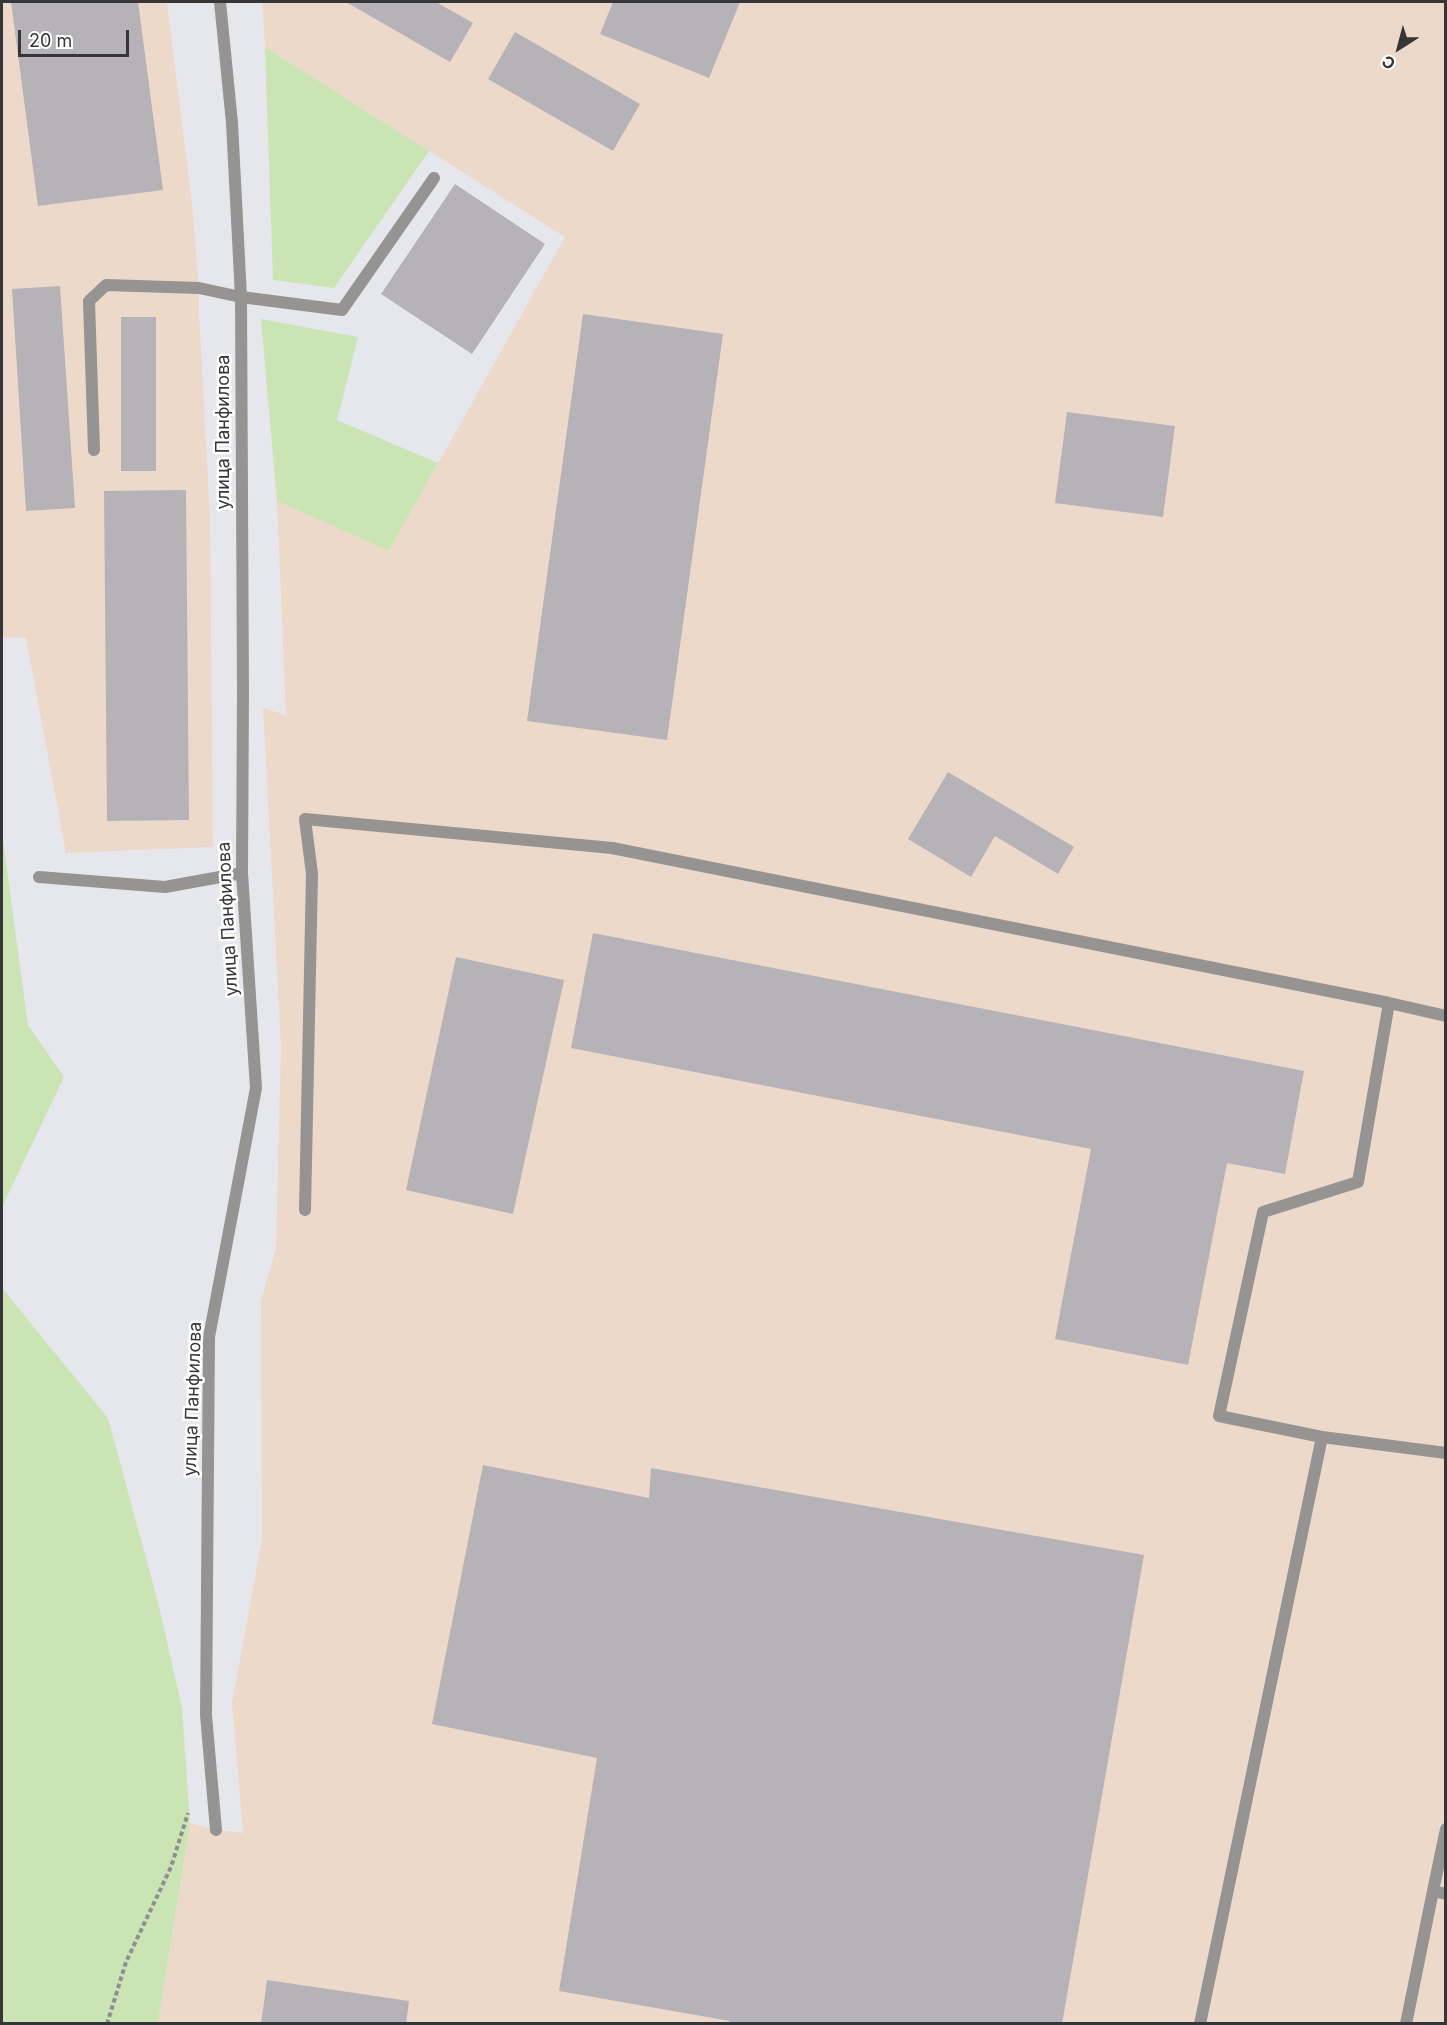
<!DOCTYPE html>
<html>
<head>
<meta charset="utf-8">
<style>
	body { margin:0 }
	#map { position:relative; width:1447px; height:2025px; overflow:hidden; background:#e6e7ed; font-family:Inter,sans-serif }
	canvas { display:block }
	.frame { position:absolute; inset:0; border:3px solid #363639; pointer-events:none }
	.north { position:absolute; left:1369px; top:18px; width:60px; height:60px; -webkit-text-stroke:4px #fff; paint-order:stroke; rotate:216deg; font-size:16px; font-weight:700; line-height:24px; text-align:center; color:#363639 }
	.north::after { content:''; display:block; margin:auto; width:21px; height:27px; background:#363639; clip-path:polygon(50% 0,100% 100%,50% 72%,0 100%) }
	.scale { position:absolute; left:18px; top:30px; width:111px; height:27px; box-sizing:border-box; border:3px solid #363639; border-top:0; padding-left:8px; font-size:18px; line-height:21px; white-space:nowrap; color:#363639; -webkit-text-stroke:4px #fff; paint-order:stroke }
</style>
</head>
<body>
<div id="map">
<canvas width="1447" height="2025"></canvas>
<div class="frame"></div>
<div class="north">С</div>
<div class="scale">20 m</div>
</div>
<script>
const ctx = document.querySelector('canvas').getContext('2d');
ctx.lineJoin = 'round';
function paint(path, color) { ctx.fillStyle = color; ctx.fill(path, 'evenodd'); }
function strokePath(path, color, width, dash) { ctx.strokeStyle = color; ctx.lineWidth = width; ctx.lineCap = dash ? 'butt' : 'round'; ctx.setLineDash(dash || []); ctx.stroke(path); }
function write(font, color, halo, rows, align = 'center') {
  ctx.font = font + ' Inter,sans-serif'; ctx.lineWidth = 5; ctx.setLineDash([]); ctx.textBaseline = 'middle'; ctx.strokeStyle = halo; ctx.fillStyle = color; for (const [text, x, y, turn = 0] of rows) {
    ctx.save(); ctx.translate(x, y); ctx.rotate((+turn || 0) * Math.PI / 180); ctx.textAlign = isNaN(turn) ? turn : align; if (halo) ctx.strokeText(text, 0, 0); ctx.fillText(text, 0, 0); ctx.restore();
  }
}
paint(new Path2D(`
	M2,2h165l25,200 7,86v24l11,205 3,330 -147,6 -40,-215 -24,-1z
	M262,2h1183v2021l-1287,1 32,-201 26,7 27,3 -11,-130 30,-164 -1,-238 15,-53 5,-202 -18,-338 23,7 -9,-214 112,50 176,-314 -300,-190z`), '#edd9ca');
paint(new Path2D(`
	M265,47l164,104 -95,137 -61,-8z
	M261,319l97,18 -21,83 101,43 -49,88 -112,-50z
	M2,833l26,192 36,52 -62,130z
	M2,1288l106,130 50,184 24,106 8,115 -32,200h-156z`), '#cbe4b3');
paint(new Path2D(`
	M11,2h127l25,188 -125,16z
	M346,2h90l37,21 -23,39z
	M613,2h127l-31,76 -109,-44z
	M515,32l125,72 -27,47 -125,-72z
	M455,184l90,60 -73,110 -91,-60z
	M60,286l15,222 -49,3 -14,-222z
	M583,314l140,20 -56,406 -140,-19z
	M121,317h35v154h-35z
	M1067,412l108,14 -12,91 -108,-14z
	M186,490l3,330 -82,1 -3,-330z
	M948,772l126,75 -16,27 -63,-38 -24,41 -63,-38z
	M593,933l711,138 -19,103 -58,-11 -39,202 -133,-26 36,-190 -520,-101z
	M456,957l108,23 -51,234 -107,-24z
	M483,1465l166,33 2,-30 493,87 -82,469h-333l1,-3 -171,-30 38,-233 -165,-34z
	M267,1980l142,21 -3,23h-145z`), '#b6b3b8');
strokePath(new Path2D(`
	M107,2024l19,-62 45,-95 17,-54`), '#8e8e93', 4, [4.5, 3]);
strokePath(new Path2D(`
	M94,450l-5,-149 17,-16 93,3 42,9 101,13 92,-132
	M39,877l126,10 77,-14
	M305,1210l7,-336 -7,-55 307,29 777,155
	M1322,1437l-103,-21 44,-204 95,-30 31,-179 57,13
	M1433,1891l13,-62
	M1200,2024l122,-587 124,16
	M1406,2024l27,-133 13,3`), '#969393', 12);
strokePath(new Path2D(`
	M216,1830l-10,-115 3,-378 47,-249 -14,-215 1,-182 -2,-394 -9,-174 -12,-121`), '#969393', 12);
write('18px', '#363639', '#fff', [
	["улица Панфилова",224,432,-90],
	["улица Панфилова",228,919,-93],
	["улица Панфилова",193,1399,-88]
]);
</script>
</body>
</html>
